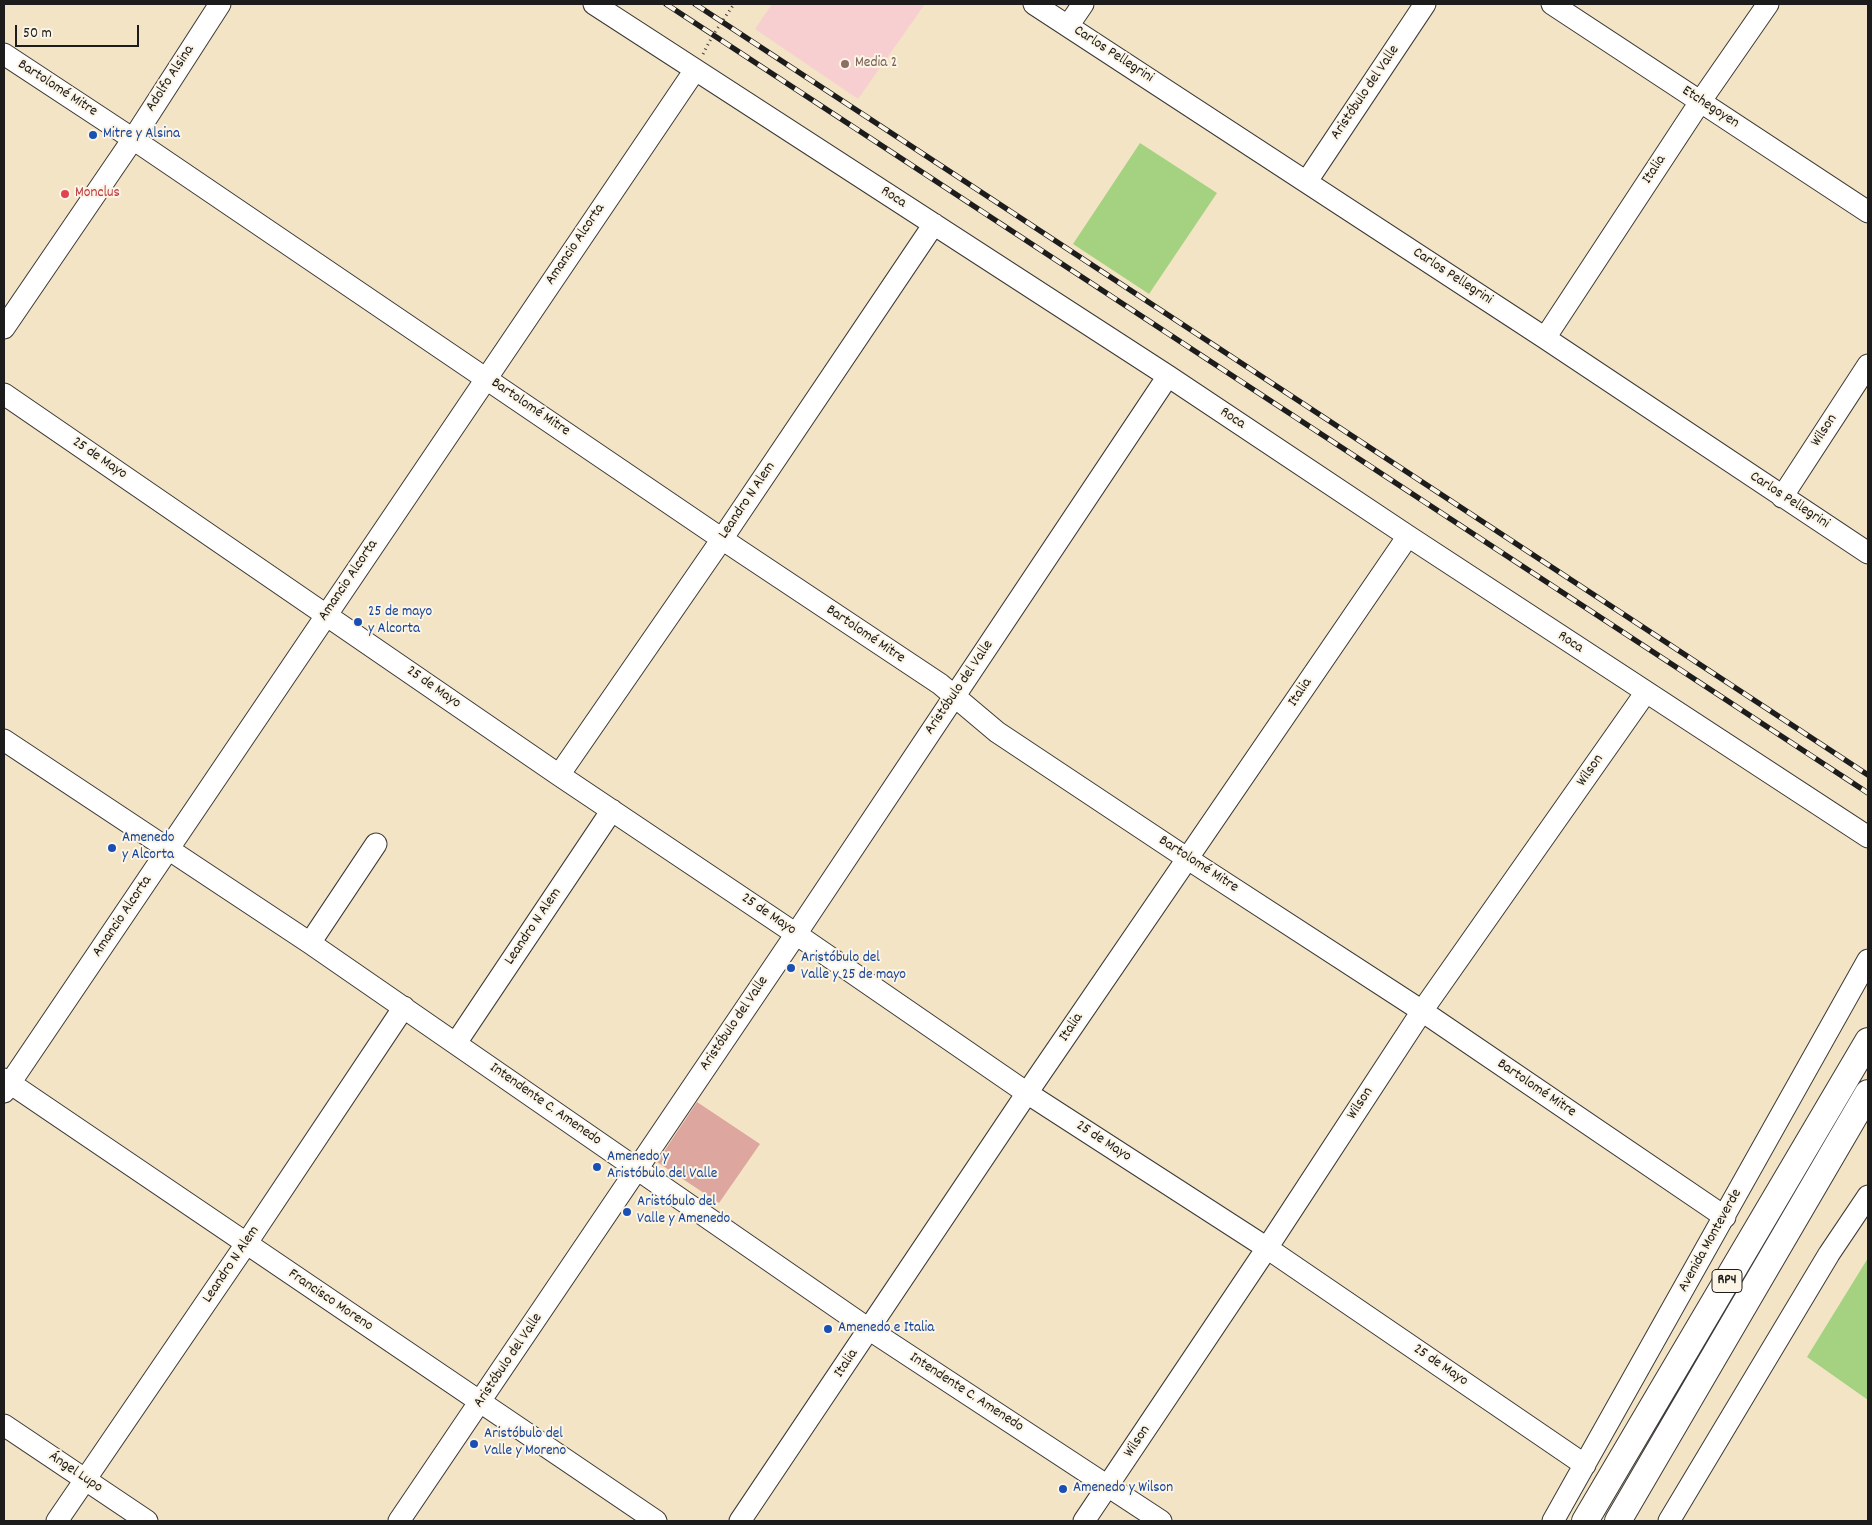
<!DOCTYPE html>
<html>
<head>
<meta charset="utf-8">
<style>
	body { margin:0 }
	#map { position:relative; width:1872px; height:1525px; overflow:hidden; background:#f3e4c6; font-family:Dekko,sans-serif }
	canvas { display:block }
	.frame { position:absolute; inset:0; border:5px solid #1c1c1c; pointer-events:none }
	.scale { position:absolute; left:15px; top:25px; width:124px; height:22px; box-sizing:border-box; border:2px solid #1c1c1c; border-top:0; padding-left:6px; font-size:15px; line-height:18px; white-space:nowrap; color:#1c1c1c; -webkit-text-stroke:4px #fcf5e5; paint-order:stroke }
</style>
</head>
<body>
<div id="map">
<canvas width="1872" height="1525"></canvas>
<div class="frame"></div>
<div class="scale">50 m</div>
</div>
<script>
const ctx = document.querySelector('canvas').getContext('2d');
ctx.lineJoin = 'round';
function paint(path, color) { ctx.fillStyle = color; ctx.fill(path, 'evenodd'); }
function strokePath(path, color, width, dash) { ctx.strokeStyle = color; ctx.lineWidth = width; ctx.lineCap = dash ? 'butt' : 'round'; ctx.setLineDash(dash || []); ctx.stroke(path); }
function write(font, color, halo, rows, align = 'center') {
  ctx.font = font + ' Dekko,sans-serif'; ctx.lineWidth = 4; ctx.setLineDash([]); ctx.textBaseline = 'middle'; ctx.strokeStyle = halo; ctx.fillStyle = color; for (const [text, x, y, turn = 0] of rows) {
    ctx.save(); ctx.translate(x, y); ctx.rotate((+turn || 0) * Math.PI / 180); ctx.textAlign = isNaN(turn) ? turn : align; if (halo) ctx.strokeText(text, 0, 0); ctx.fillText(text, 0, 0); ctx.restore();
  }
}
paint(new Path2D(`
	M772,4h153l-67,95 -103,-70z`), '#f7cfd0');
paint(new Path2D(`
	M1140,143l77,50 -68,101 -76,-50z
	M1868,1258v142l-61,-43z`), '#a5d280');
paint(new Path2D(`
	M697,1102l63,42 -41,59 -62,-41z`), '#dda69e');
const minor = new Path2D(`
	M594,4l574,372 240,160 460,301
	M1034,4l511,334 323,215
	M1552,4l316,208
	M1068,26l15,-22
	M4,54l129,85 589,400 218,145 57,48 191,127 234,152 303,206
	M1307,181l118,-177
	M4,328l129,-189 87,-135
	M1545,338l155,-236 68,-98
	M4,394l555,381 237,159 231,159 240,155 318,217
	M1782,497l86,-132
	M4,740l306,203 560,387 291,191
	M559,775l163,-236 212,-315
	M310,943l66,-99
	M456,1043l156,-233
	M4,1079l652,442
	M4,1092l691,-1022
	M4,1425l143,96
	M57,1521l189,-277 158,-237
	M399,1521l397,-587 372,-558
	M740,1521l287,-428 381,-557
	M1084,1521l183,-273 155,-237 224,-319
	M1553,1521l315,-561
	M1669,1521l160,-267 39,-58`);
const major = new Path2D(`
	M1585,1521l283,-480
	M1618,1521l250,-428`);
strokePath(minor, '#3c3a36', 23);
strokePath(major, '#3c3a36', 28);
strokePath(new Path2D(`
	M703,54l10,-19 21,-31`), '#3c3a36', 3, [1, 4]);
strokePath(minor, '#fff', 21);
strokePath(major, '#fff', 26);
const rail = new Path2D(`
	M666,4l1202,789
	M695,4l1173,771`);
strokePath(rail, '#1c1c1c', 5.5);
strokePath(rail, '#fcf5e5', 4, [11]);
for (const [x, y, r, color] of [
	[845,64,5,"#8d6e63"],
	[93,135,5,"#1a4fb4"],
	[65,194,5,"#e0444e"],
	[358,622,5,"#1a4fb4"],
	[112,848,5,"#1a4fb4"],
	[791,968,5,"#1a4fb4"],
	[597,1167,5,"#1a4fb4"],
	[627,1212,5,"#1a4fb4"],
	[828,1329,5,"#1a4fb4"],
	[474,1444,5,"#1a4fb4"],
	[1063,1489,5,"#1a4fb4"]
]) { const dot = new Path2D(); dot.arc(x, y, r, 0, 2 * Math.PI); ctx.fillStyle = color; ctx.fill(dot); strokePath(dot, '#fcf5e5', 2); }
for (const [x, y, w] of [
	[1727,1281,30]
]) { const box = new Path2D(); box.roundRect(x - w / 2, y - 11.5, w, 23, 4); ctx.fillStyle = '#fcf5e5'; ctx.fill(box); strokePath(box, '#1c1c1c', 1); }
write('bold 14px', '#1c1c1c', null, [
	["RP4",1727,1281]
]);
write('15px', '#1c1c1c', '#fcf5e5', [
	["Carlos Pellegrini",1113,55,33],
	["Adolfo Alsina",171,79,-57],
	["Bartolomé Mitre",57,89,33],
	["Aristóbulo del Valle",1366,93,-56],
	["Etchegoyen",1710,108,33],
	["Italia",1655,170,-57],
	["Roca",893,198,33],
	["Amancio Alcorta",576,245,-56],
	["Carlos Pellegrini",1452,277,33],
	["Bartolomé Mitre",530,408,34],
	["Roca",1232,419,34],
	["Wilson",1825,431,-57],
	["25 de Mayo",99,459,34],
	["Leandro N Alem",748,501,-56],
	["Carlos Pellegrini",1789,501,33],
	["Amancio Alcorta",349,581,-56],
	["Bartolomé Mitre",865,635,34],
	["Roca",1570,643,33],
	["25 de Mayo",433,688,35],
	["Aristóbulo del Valle",960,688,-56],
	["Italia",1301,693,-56],
	["Wilson",1591,771,-55],
	["Bartolomé Mitre",1198,865,33],
	["25 de Mayo",768,915,34],
	["Amancio Alcorta",123,917,-56],
	["Leandro N Alem",534,927,-56],
	["Aristóbulo del Valle",735,1024,-56],
	["Italia",1072,1028,-56],
	["Bartolomé Mitre",1536,1089,34],
	["Wilson",1361,1104,-57],
	["Intendente C. Amenedo",545,1105,35],
	["25 de Mayo",1103,1142,33],
	["Avenida Monteverde",1711,1241,-61],
	["Leandro N Alem",232,1265,-56],
	["Francisco Moreno",330,1301,34],
	["Aristóbulo del Valle",509,1361,-56],
	["Italia",847,1364,-56],
	["25 de Mayo",1440,1366,34],
	["Intendente C. Amenedo",966,1393,33],
	["Wilson",1138,1442,-56],
	["Ángel Lupo",75,1473,34]
]);
write('15px', '#785e54', '#fcf5e5', [
	["Media 2",855,64]
], 'left');
write('15px', '#164399', '#fcf5e5', [
	["Mitre y Alsina",103,135],
	["25 de mayo",368,613],
	["y Alcorta",368,630],
	["Amenedo",122,839],
	["y Alcorta",122,856],
	["Aristóbulo del",801,959],
	["Valle y 25 de mayo",801,976],
	["Amenedo y",607,1158],
	["Aristóbulo del Valle",607,1175],
	["Aristóbulo del",637,1203],
	["Valle y Amenedo",637,1220],
	["Amenedo e Italia",838,1329],
	["Aristóbulo del",484,1435],
	["Valle y Moreno",484,1452],
	["Amenedo y Wilson",1073,1489]
], 'left');
write('15px', '#be3a42', '#fcf5e5', [
	["Monclus",75,194]
], 'left');
</script>
</body>
</html>
